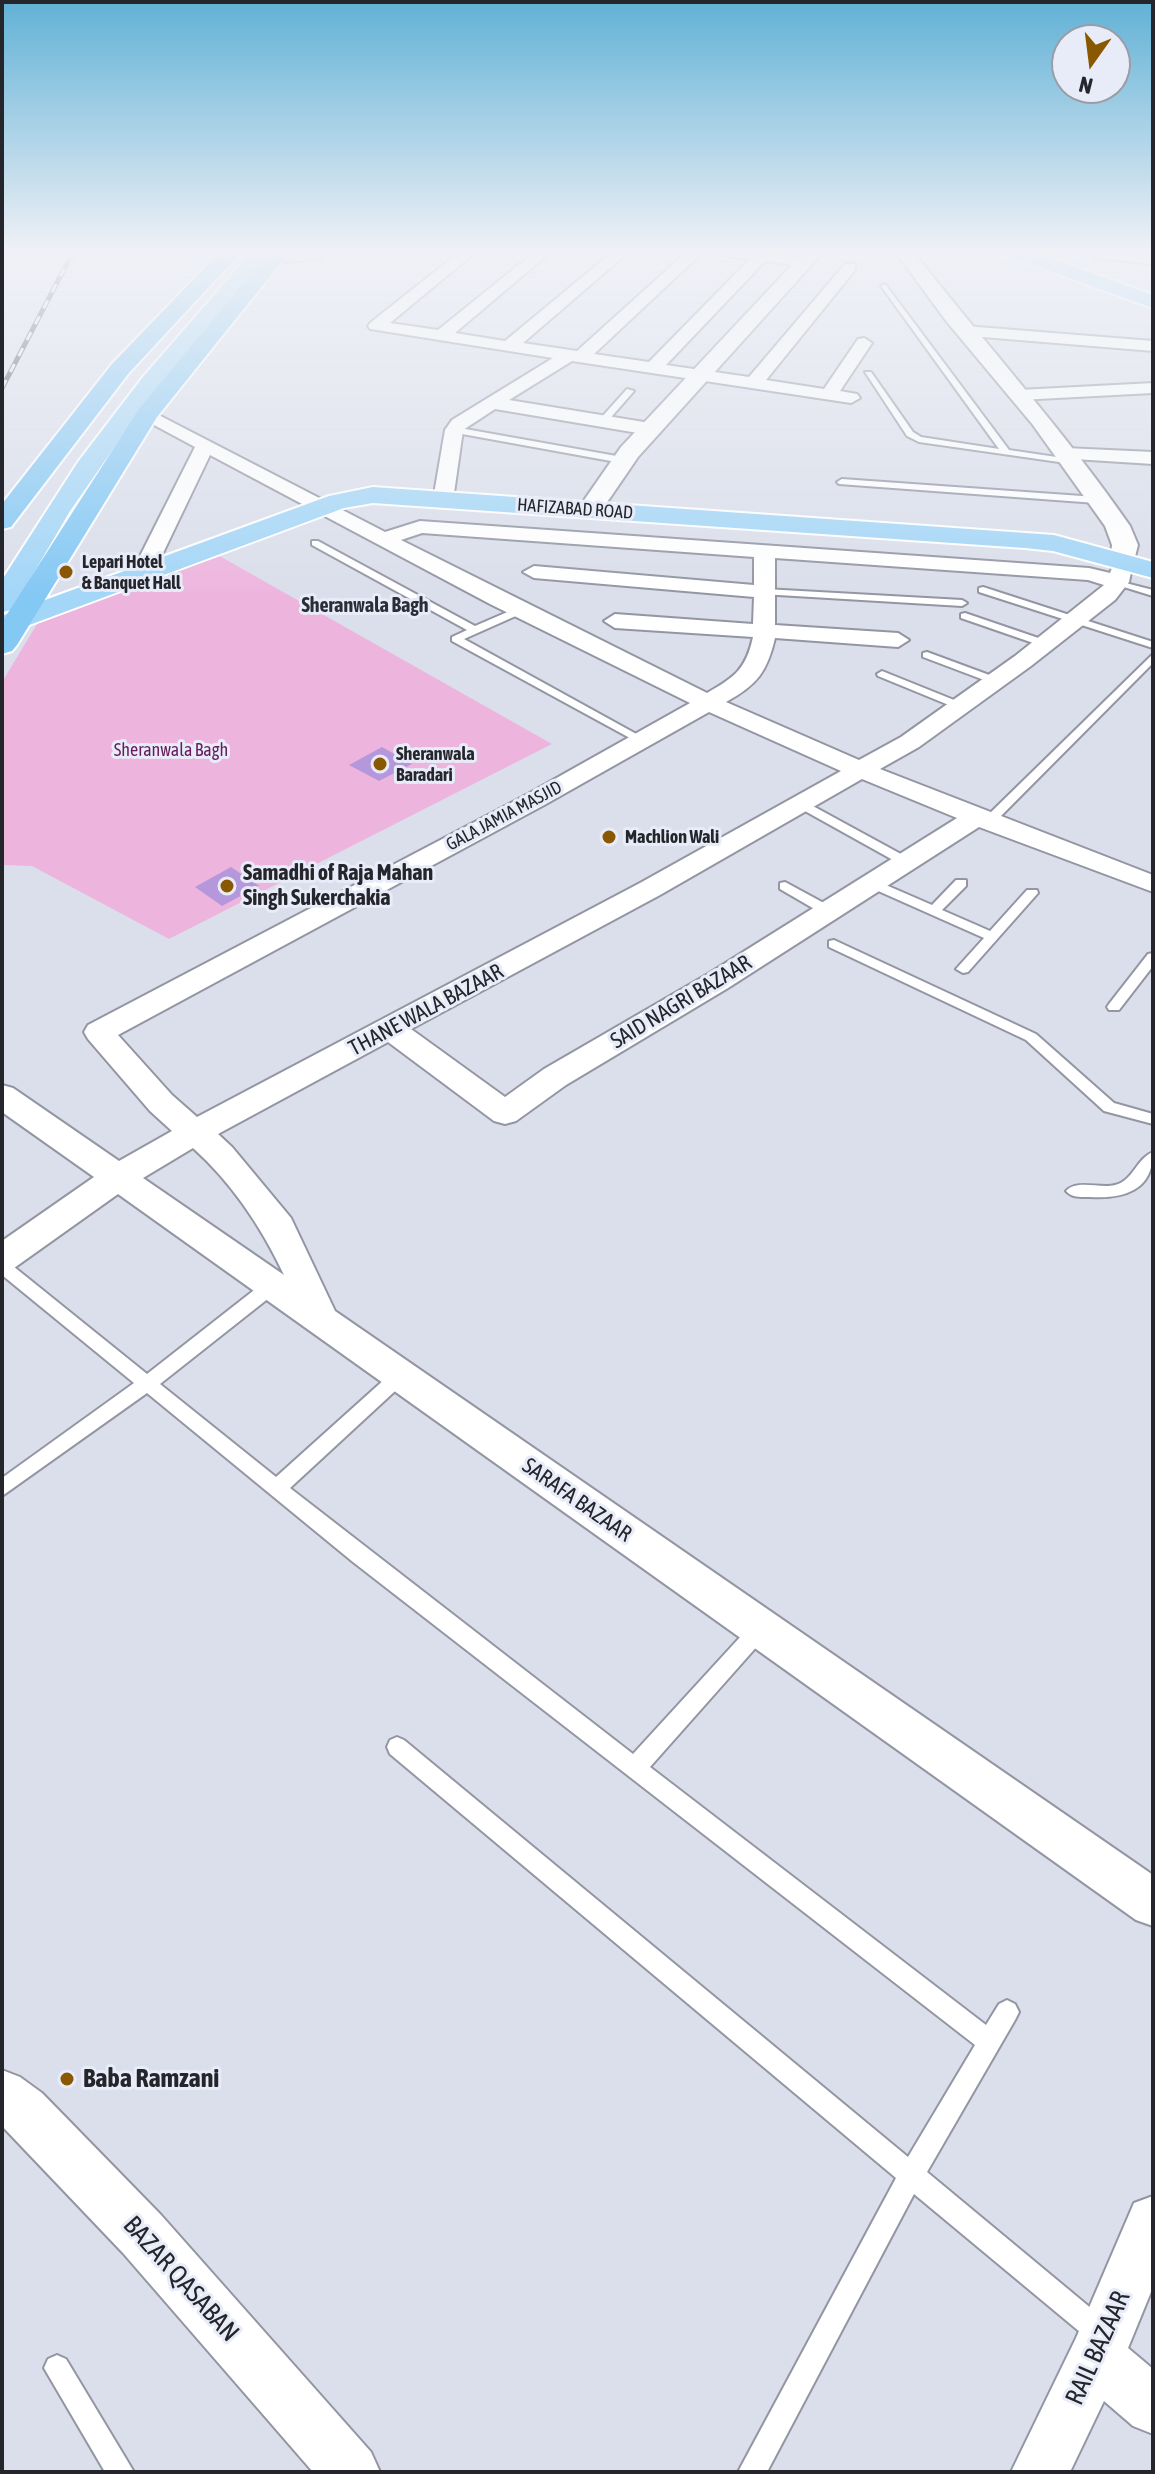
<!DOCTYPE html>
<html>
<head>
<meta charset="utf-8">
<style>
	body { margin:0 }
	#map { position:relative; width:1155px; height:2474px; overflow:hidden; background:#dbdfeb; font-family:"Asap Condensed",sans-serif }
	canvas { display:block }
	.frame { position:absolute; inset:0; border:4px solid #25262b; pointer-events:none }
	.north { position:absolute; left:1051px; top:24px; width:80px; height:80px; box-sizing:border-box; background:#e8ecf9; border:2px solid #9a9da7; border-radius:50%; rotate:194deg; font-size:22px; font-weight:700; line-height:32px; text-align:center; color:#25262b }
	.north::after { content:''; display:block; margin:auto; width:28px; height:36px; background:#8a5800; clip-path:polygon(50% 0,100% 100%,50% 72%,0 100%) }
</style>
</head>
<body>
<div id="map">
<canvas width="1155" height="2474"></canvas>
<div class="frame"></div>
<div class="north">N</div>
</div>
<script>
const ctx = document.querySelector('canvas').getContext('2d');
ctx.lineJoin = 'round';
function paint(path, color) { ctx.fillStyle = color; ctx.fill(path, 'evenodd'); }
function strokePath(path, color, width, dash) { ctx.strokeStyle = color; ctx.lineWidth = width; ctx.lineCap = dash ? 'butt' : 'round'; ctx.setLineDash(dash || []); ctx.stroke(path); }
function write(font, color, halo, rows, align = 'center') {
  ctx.font = font + ' "Asap Condensed",sans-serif'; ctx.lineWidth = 6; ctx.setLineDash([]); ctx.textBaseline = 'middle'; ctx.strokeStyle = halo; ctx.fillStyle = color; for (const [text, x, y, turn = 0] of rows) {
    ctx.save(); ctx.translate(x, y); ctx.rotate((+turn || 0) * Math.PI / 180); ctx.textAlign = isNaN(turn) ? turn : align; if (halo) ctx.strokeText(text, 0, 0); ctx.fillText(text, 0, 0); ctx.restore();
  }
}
paint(new Path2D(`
	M216,554l336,190 -383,195 -137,-73 -30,-1v-183l38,-63z`), '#edb5de');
paint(new Path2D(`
	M382,747l30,17 -33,17 -30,-16z
	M231,867l28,19 -37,20 -27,-19z`), '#b597dc');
const service = new Path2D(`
	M885,284l124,166 61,9 4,3 -1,2 -154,-22 -12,-6 -42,-64h6l42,60 8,5 78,12 -118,-163z
	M627,389l7,2 -28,32h-6v-4z
	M454,427l168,30 4,3 -4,3 -171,-31v-4z
	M842,479l254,18 5,3 -5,3 -257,-19 -2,-2z
	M312,541h6l157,85 44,-19h8v4l-63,28 185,102 -10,2 -187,-102v-4l15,-7 -155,-85z
	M1114,580l39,10v6l-39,-12z
	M983,587l170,55v6l-174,-56v-4z
	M765,589l197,11 5,3 -5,3 -201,-12 -1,-2z
	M965,613l85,29 1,2 -9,2 -81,-28v-4z
	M927,652l73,27 1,2 -9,2 -69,-26v-4z
	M1153,654v9l-160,161h-8v-6z
	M882,671l82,33 2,2 -10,2 -78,-32 -1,-2z
	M800,799l110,60 2,3 -2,3h-8l-106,-59 -2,-3z
	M872,879l60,26 24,-25h10v6l-24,24 48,21 37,-41h10l1,3 -70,79 -5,1 -7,-4 28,-31 -117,-52v-6z
	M785,882l48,26 2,3 -7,4 -5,-1 -43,-25v-6z
	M834,940l202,94 78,69 39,11v10l-49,-13 -78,-71 -197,-93v-6z
	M1153,953v13l-34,44h-10l-2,-3 2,-3 39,-50z
	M1153,1152c0,39 -30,47 -63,45 -10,0 -18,1 -24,-6 11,-12 34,-2 49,-6 18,-4 22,-27 38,-33z
	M2,1260l6,2 139,112 120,-94h12l2,5 -2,5 -119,94 116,93 119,-107 6,-2 6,2 3,5 -3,5 -117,108 343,266 120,-131 7,-3 7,3 3,6 -3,6 -117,132 336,258 13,-21 8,-4 8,4 4,8 -4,8 -88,152 183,152 4,9 -4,9 -9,4 -9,-4 -178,-148 -147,278h-29l158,-294 -506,-424 -3,-7 3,-7 7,-3 7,3 504,417 67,-112 -622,-483 -206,-169 -145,103v-18l132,-95 -132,-108z
	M57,2355l9,4 68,113h-29l-61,-104 4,-9z`);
const minor = new Path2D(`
	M462,250h16l-88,73 48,7 99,-80h16l-98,83 50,8 110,-91h16l-108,93 54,8 112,-101h16l-111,104 55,8 101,-103 -36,-5 -7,-4h68l-2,3 36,6v6l-5,2 -39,-6 -99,104 83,12 96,-113h10v6l-89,110 58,9 34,-50 6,-1 8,5 -32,48 17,3 3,4 -9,5 -279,-42 -63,39 141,23 9,6 -2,4 -7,2 -155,-26 -32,21 -10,70 -10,6 -7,-2 -3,-4 12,-70 7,-10 101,-62 -183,-29 -2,-3 2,-3z
	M1101,250l52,4v10l-57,-6 -3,-3z
	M965,326l188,15v10l-194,-16 -2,-4z
	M1153,383v10l-134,7 -9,-5 9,-5z
	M147,409l238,123 35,-11 669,47 21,5 6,-15h14l3,4 -4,20 -14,18 -84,66 -112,81 -39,22 273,106v17l-174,-65 -251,161 -162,97 -50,36 -11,3 -11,-3 -106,-79 -170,92 14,13 59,71 44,93 818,564v51l-17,-6 -1018,-726 -104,74 -12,4v-31l92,-64 -92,-65v-27l11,3 106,73 53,-30 -22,-20 -62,-72 -4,-7 4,-7 440,-231 162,-91 -200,-99 -280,-149 -58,121 -11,6 -8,-1 -3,-5 65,-129 -54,-29 -3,-4zM422,533l332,24v28l-220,-19 -11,6 11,6 220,19 -1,27 -138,-10 -11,7 11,7 138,9c-7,32 -18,40 -46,56l-306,-153zM775,558l313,22 16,5 -89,71 -114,81 -42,23 -133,-58c31,-17 41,-30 49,-64l123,9 11,-7 -11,-7 -123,-8zM709,712l132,59 -201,112 -443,234 -25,-22 -54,-60 428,-231zM862,779l95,39 -249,156 -164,95 -39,28 -94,-68 249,-134zM193,1148c39,35 69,80 91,127l-141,-97z
	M1065,448l88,4v12l-95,-6 -2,-4 2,-4z
	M2,2070l18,7 22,16 119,122 210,237 9,20h-67l-190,-219 -121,-127z
	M1153,2196v91l-25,61 25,21v65l-20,-8 -29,-25 -34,71h-59l65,-134 58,-135z`);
const tertiary = new Path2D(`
	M806,250h19l-187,207 -39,57h-18l-3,-5 43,-62z
	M894,250h18c72,93 151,179 218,276l8,19 -6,23h-18l-4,-6 2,-17 -7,-19 -72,-101 -86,-103z`);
const secondary = new Path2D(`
	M288,250h47c-10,9 -61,17 -71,8l3,-4z`);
const primary = new Path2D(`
	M259,250h24l-20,13 -136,166 -57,82 -58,99 -10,2v-32l76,-118 65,-85 106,-122z
	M999,250h28l126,45v13l-151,-54z
	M373,487l681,48 99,27v16l-100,-27 -28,-3 -652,-45 -29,5 -320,119 -10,3 -12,-6 2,-9 325,-119z`);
const trunk = new Path2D(`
	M222,250h21l-115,124 -117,153 -9,2v-25l110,-140z
	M271,250h20l-134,167 -140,228 -5,6 -10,3v-32l137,-213z`);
strokePath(service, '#9396a2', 4);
strokePath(minor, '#9396a2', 4);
strokePath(tertiary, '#9396a2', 4);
strokePath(secondary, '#9396a2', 4);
strokePath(primary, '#fff', 4);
strokePath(trunk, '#fff', 4);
paint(service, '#fff');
paint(minor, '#fff');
paint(tertiary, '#fff');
paint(secondary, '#d1eafb');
paint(primary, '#a3d6f7');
paint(trunk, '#84c8f4');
const rail = new Path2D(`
	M2,388l72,-138`);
strokePath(rail, '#505158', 5);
strokePath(rail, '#e8ecf9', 3, [9]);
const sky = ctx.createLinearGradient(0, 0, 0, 596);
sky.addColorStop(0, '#61b1d6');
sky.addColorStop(0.42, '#eff1f6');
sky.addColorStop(1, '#eff1f600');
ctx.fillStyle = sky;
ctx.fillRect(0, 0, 1155, 596);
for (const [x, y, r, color] of [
	[66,572,8,"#8a5800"],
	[380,764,8,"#8a5800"],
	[609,837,8,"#8a5800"],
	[227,886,8,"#8a5800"],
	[67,2079,8,"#8a5800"]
]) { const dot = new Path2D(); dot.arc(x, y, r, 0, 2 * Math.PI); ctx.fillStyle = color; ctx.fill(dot); strokePath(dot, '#e8ecf9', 3); }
write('18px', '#25262b', '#e8ecf9', [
	["HAFIZABAD ROAD",575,509,4],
	["GALA JAMIA MASJID",504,816,-28]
]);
write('bold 18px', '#25262b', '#e8ecf9', [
	["Lepari Hotel",82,562],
	["& Banquet Hall",82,583],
	["Sheranwala",396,754],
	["Baradari",396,775],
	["Machlion Wali",625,837]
], 'left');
write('18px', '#681b5a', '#e8ecf9', [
	["Sheranwala Bagh",171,750]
]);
write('bold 20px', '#2b2e37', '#e8ecf9', [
	["Sheranwala Bagh",365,606]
]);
write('bold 22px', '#25262b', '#e8ecf9', [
	["Samadhi of Raja Mahan",243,873],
	["Singh Sukerchakia",243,898]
], 'left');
write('22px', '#25262b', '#e8ecf9', [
	["SAID NAGRI BAZAAR",681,1002,-31],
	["THANE WALA BAZAAR",426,1010,-28],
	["SARAFA BAZAAR",577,1500,35]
]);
write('bold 26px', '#25262b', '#e8ecf9', [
	["Baba Ramzani",83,2079]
], 'left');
write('26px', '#25262b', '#e8ecf9', [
	["BAZAR QASABAN",181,2279,48],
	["RAIL BAZAAR",1098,2348,-66]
]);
</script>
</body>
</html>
